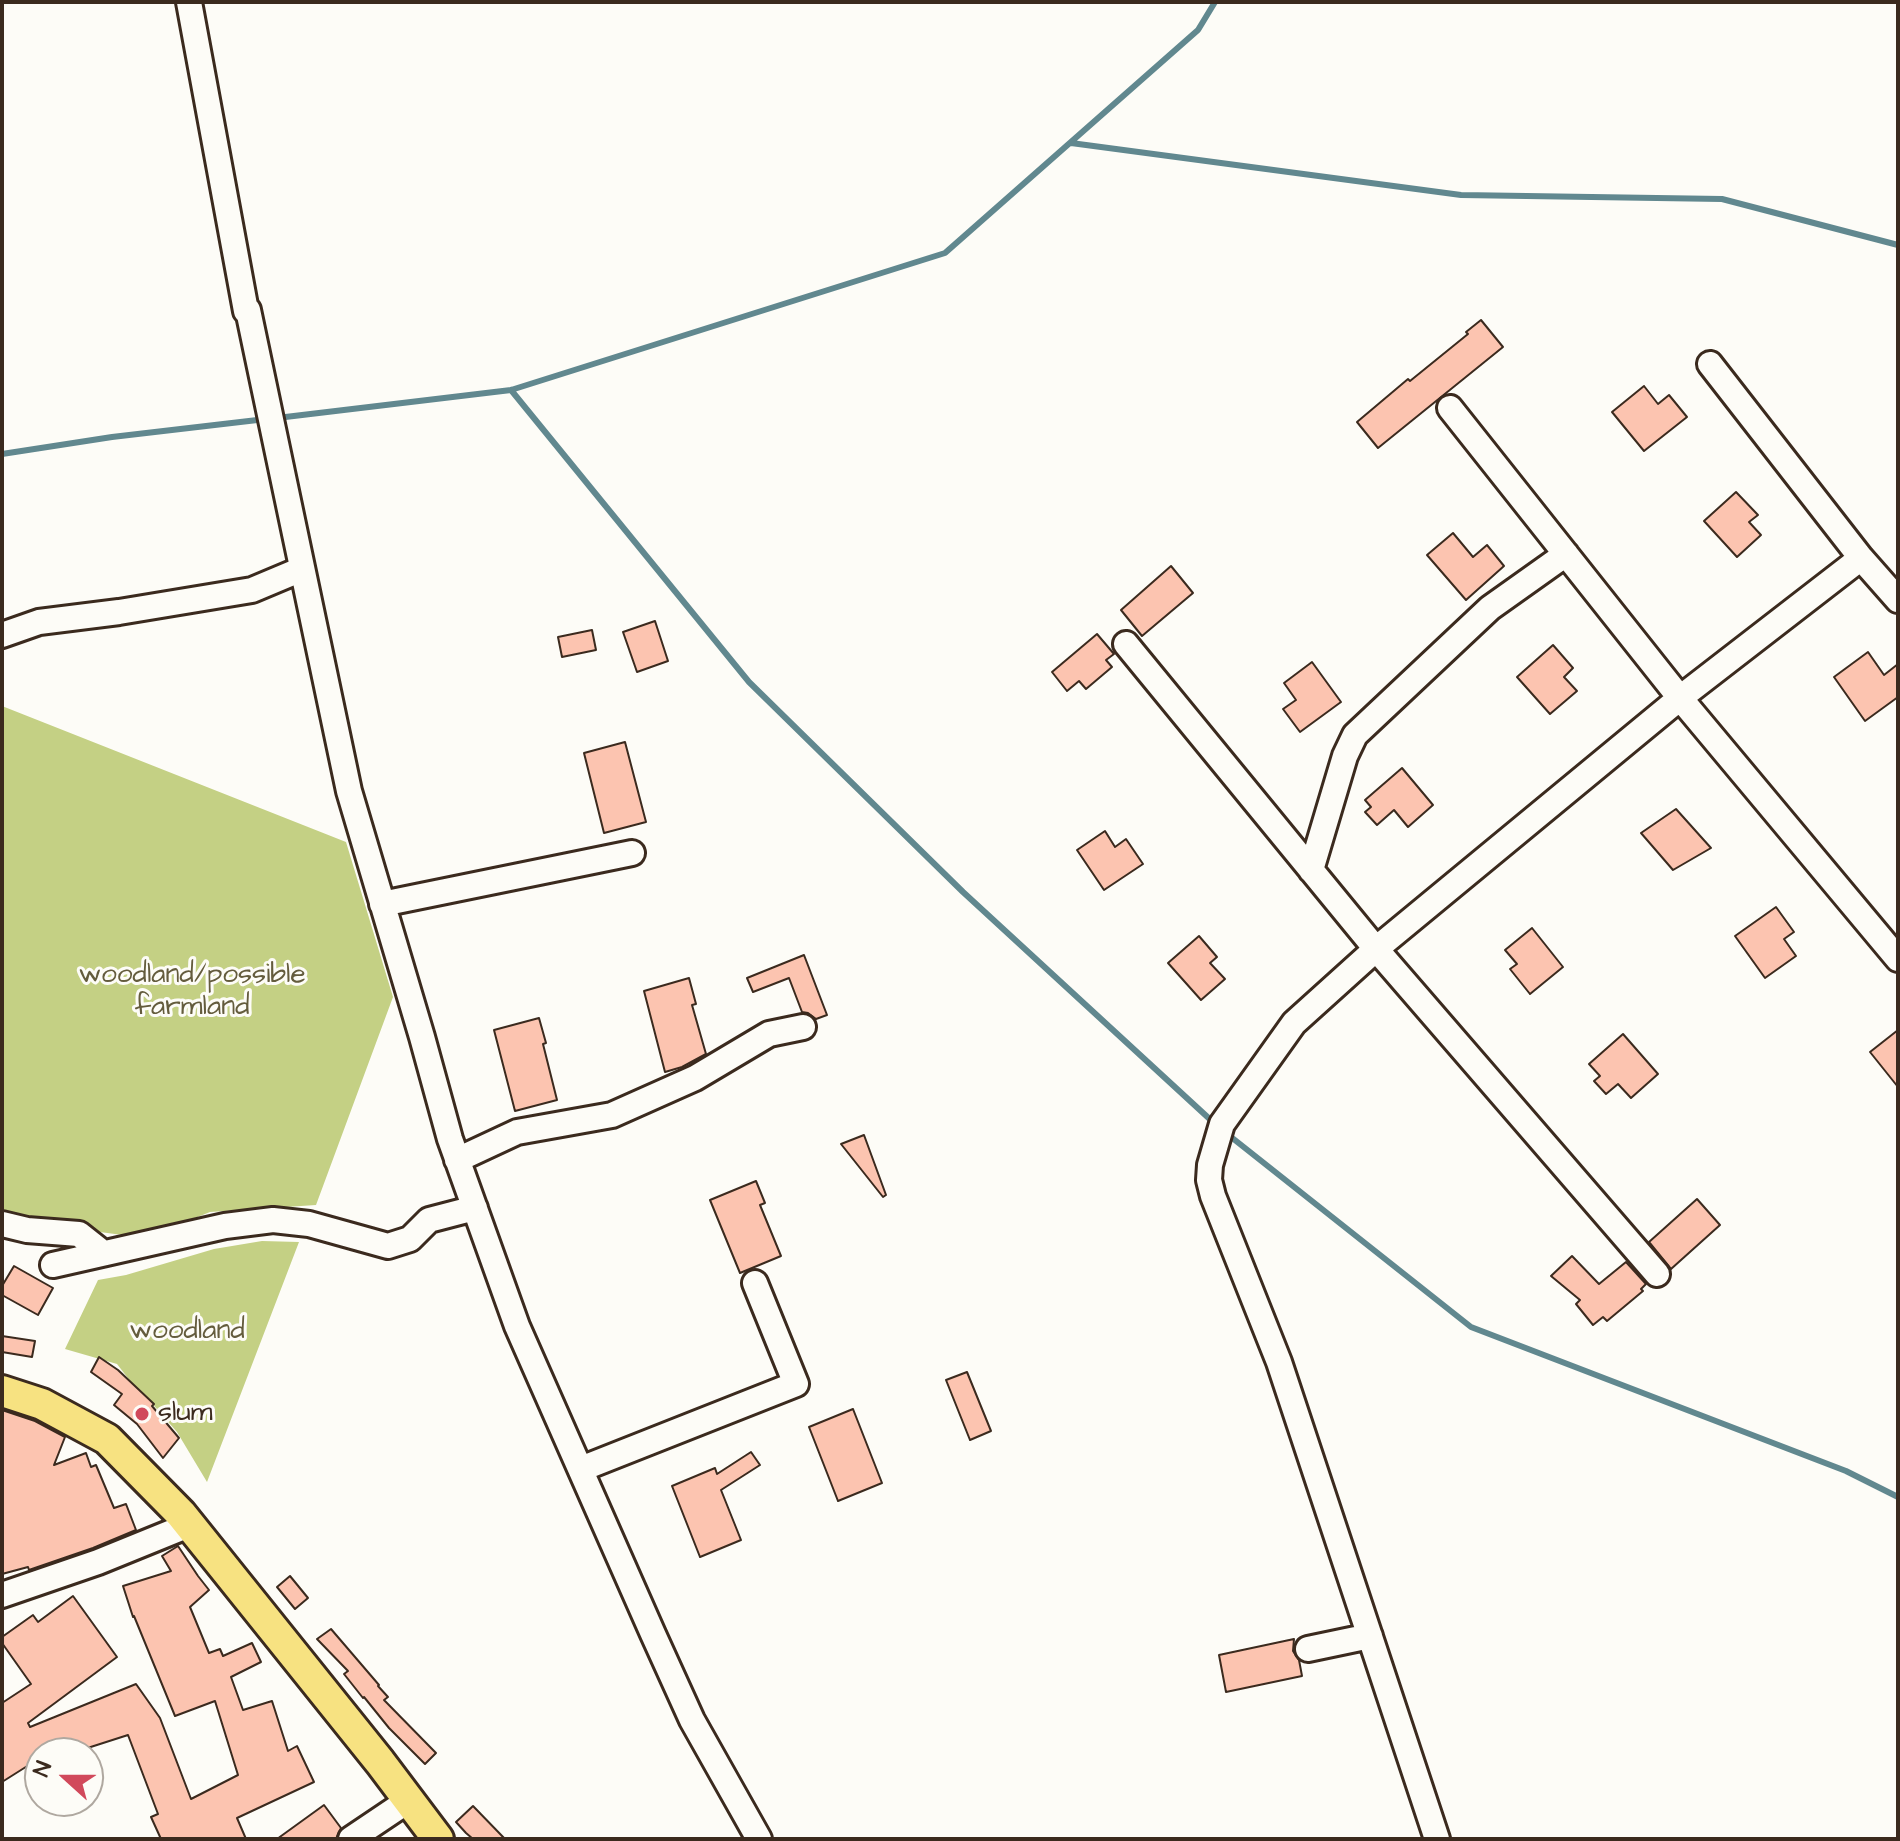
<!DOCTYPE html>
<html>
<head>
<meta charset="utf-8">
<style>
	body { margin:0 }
	#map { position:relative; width:1900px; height:1841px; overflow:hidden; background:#fdfcf7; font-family:"Architects Daughter",sans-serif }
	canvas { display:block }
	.frame { position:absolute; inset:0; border:4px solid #3b2a1e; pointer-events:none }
	.north { position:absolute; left:24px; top:1737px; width:80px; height:80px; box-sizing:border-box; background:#fdfcf7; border:2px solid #afa8a0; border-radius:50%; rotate:291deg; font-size:22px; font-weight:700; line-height:32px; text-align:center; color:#3b2a1e }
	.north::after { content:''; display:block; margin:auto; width:28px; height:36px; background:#d1495b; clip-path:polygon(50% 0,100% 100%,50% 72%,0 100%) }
</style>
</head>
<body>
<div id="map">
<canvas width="1900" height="1841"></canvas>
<div class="frame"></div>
<div class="north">N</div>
</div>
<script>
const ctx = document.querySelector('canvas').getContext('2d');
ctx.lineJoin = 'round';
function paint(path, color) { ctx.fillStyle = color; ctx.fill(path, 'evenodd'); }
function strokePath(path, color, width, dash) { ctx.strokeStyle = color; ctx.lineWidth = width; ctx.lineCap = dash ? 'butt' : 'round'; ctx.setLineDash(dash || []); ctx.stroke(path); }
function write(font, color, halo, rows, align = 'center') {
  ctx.font = font + ' "Architects Daughter",sans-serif'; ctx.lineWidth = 6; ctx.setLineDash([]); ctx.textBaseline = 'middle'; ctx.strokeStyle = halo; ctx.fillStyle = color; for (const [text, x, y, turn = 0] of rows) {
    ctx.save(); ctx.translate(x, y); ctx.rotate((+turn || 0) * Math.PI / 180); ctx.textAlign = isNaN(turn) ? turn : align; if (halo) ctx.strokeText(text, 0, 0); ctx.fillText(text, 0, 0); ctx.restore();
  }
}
paint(new Path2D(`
	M2,706l344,136 47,155 -77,208 -106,7 -65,26 -143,-19z
	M262,1241l37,1 -92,240 -30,-50 -35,-40 -11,-10 -14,-18 -52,-15 33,-69 28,-5 88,-26z`), '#c4d084');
strokePath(new Path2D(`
	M1071,143l390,52 261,4 176,46
	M511,390l238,292 214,210 251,231
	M277,418l234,-28 434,-137 253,-223 17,-28
	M2,454l110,-17 154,-18
	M1226,1133l245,194 375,144 52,26`), '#61888f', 6);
const building = new Path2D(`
	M1481,320l22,27 -125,101 -21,-26 51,-43 2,2 58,-47 -2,-2z
	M1644,386l14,18 11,-9 18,22 -43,34 -32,-39z
	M1736,492l22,23 -9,7 12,13 -24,22 -33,-36z
	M1453,533l20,24 14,-12 17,21 -38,34 -39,-45z
	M1171,566l22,27 -51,43 -21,-26z
	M655,621l13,40 -31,11 -14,-40z
	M592,630l4,20 -34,7 -4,-20z
	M1097,634l17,20 -8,6 6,7 -26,22 -7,-8 -12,10 -15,-19z
	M1553,645l20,23 -9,9 13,14 -27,23 -33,-37z
	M1868,652l16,23 14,-11v33l-33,24 -31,-44z
	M1312,662l29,40 -41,30 -17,-23 13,-9 -12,-17z
	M625,742l21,80 -42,11 -20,-80z
	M1402,768l31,37 -25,22 -14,-17 -17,15 -12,-13 6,-5 -6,-7z
	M1676,809l35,39 -38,22 -32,-37z
	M1105,831l10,16 11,-8 17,25 -39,26 -27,-40z
	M1776,907l18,25 -10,7 12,17 -31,22 -30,-42z
	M1532,928l31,39 -33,27 -20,-25 7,-5 -12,-14z
	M1199,936l18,21 -7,6 15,16 -24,21 -33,-37z
	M804,955l23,60 -11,4 -8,-6 -6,-1 -13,-34 -36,14 -6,-14z
	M689,978l7,26 -4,1 14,49 -24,13 -17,5 -21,-81z
	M539,1018l7,25 -3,1 14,56 -42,11 -21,-81z
	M1898,1030v57l-28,-35z
	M1623,1034l35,40 -27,24 -13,-14 -12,10 -12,-13 6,-5 -11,-12z
	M864,1135l22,60 -3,2 -42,-53z
	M756,1181l9,22 -5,2 21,51 -41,17 -30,-73z
	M1697,1199l23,26 -49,44 -22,-27z
	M1572,1256l27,28 27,-22 20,22 -5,5 2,2 -36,30 -4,-4 -10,8 -17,-21 4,-4 -29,-24z
	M14,1266l39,22 -15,27 -36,-20v-9z
	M2,1336l33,5 -3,16 -30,-5z
	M99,1357l19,13 36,34 -2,2 27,32 -16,20 -26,-34 -23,-19 8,-11 -31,-22z
	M967,1372l24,59 -21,9 -24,-60z
	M853,1409l29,74 -44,18 -29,-74z
	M2,1410l33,11 30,16 -11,28 32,-12 5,14 5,-2 18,43 12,-4 10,26 -43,18 -64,22 -1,-3 -26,7z
	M751,1452l9,13 -39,25 20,50 -41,17 -28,-71 43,-18 2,6z
	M178,1546l20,30 11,14 -19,17 19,46 11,-4 3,7 29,-13 9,19 -30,15 12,33 29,-9 16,50 9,-5 17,36 -77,36 9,21h-85l-10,-22 7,-3 -30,-79 -56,18h-32v5l-38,24v-79l29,-19 -29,-41v-6l31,-22 5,7 35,-26 44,61 -89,66 2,4 106,-43 24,34 31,81 47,-24 -23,-74 -40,15 -41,-100 -1,1 -10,-31 48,-15 -9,-15z
	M290,1576l18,22 -13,11 -18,-22z
	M331,1629l48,56 -1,1 10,11 -4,3 52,53 -11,11 -36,-36 -25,-31 -1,1 -19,-24 4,-3 -31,-32z
	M1294,1639l-1,12 6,9 3,16 -76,16 -7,-37z
	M324,1805l17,23 -5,11h-59z
	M473,1806l32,33h-32l-7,-6 -10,-11z`);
paint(building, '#fcc4b0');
strokePath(building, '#3b2a1e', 2);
const minor = new Path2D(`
	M189,2l57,309 2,-1 101,481 73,246 28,102 67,187 136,308 39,86 67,119
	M1710,364l151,194 37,42
	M1450,408l230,290 218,261
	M2,635l37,-13 80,-10 133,-22 50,-21
	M1126,644l250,305 281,325
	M1311,870l34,-114 10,-21 135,-127 76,-54
	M382,904l250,-51
	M457,1160l60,-28 95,-17 83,-37 74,-44 34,-7
	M2,1224l25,6 52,4 24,19
	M53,1265l172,-39 48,-6 36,4 79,22 22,-7 19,-19 46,-12
	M581,1469l215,-85 -41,-101
	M2,1595l96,-33 91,-37
	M1308,1649l62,-13
	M351,1839l58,-39
	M1437,1839l-158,-477 -66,-166 -4,-16 1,-15 12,-41 72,-101 82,-74 304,-251 181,-140`);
const major = new Path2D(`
	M2,1391l40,13 65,35 74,75 199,248 58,77`);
strokePath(minor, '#3b2a1e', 30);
strokePath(major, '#3b2a1e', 36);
strokePath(minor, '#fdfcf7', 24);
strokePath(major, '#f7e281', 30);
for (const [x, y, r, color] of [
	[142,1414,8,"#d1495b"]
]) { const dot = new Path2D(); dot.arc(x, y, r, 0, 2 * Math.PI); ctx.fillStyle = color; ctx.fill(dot); strokePath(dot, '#fdfcf7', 3); }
write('28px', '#645c3d', '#fdfcf7', [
	["woodland/possible",192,976],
	["farmland",192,1008],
	["woodland",187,1332]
]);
write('28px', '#3b2a1e', '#fdfcf7', [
	["slum",158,1414]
], 'left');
</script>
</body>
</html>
